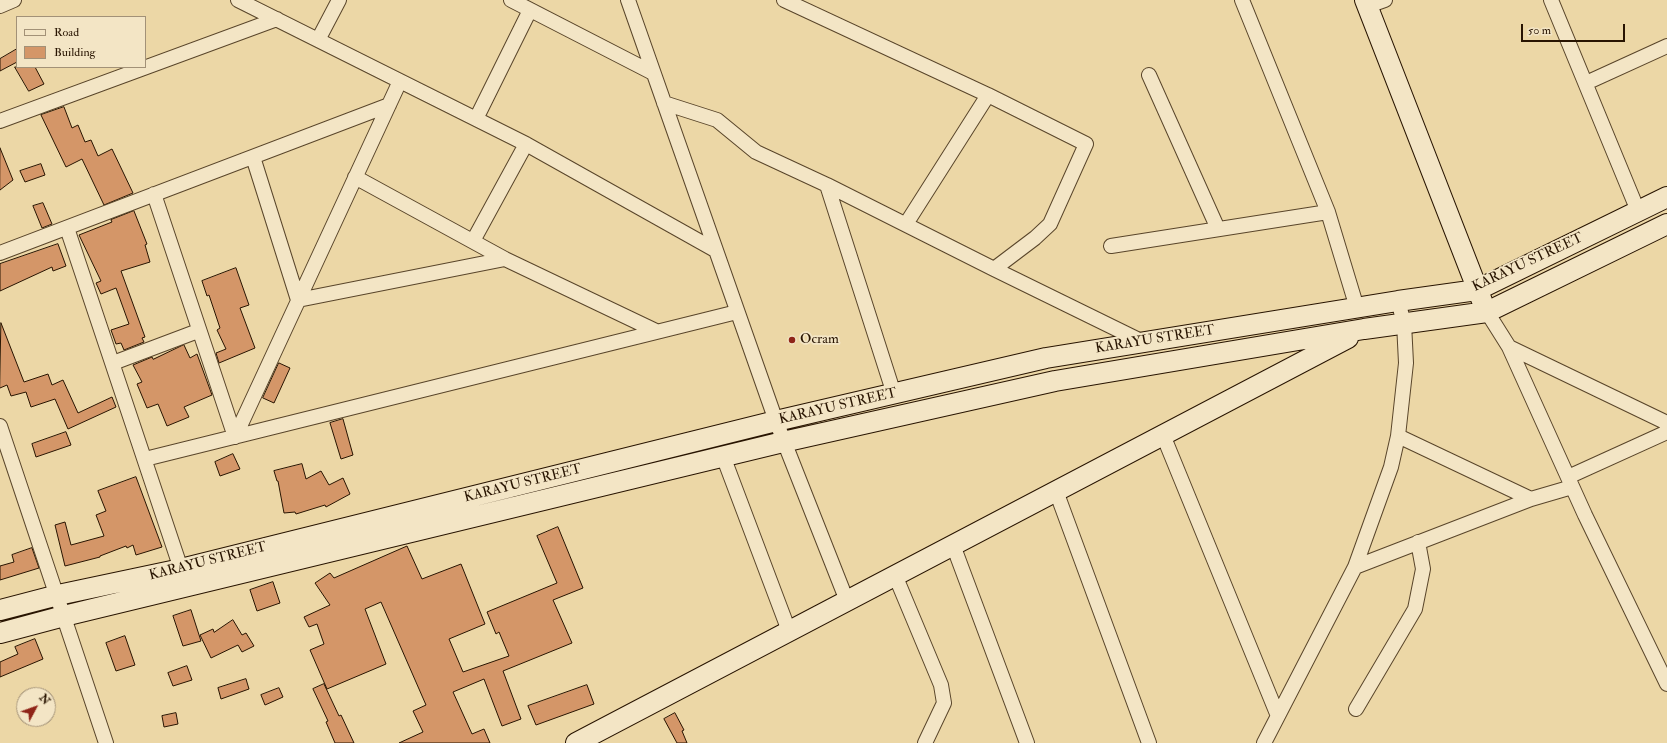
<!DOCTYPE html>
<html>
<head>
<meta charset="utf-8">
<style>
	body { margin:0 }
	#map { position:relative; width:1667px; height:743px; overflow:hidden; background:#ecd7a6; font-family:"IM FELL Double Pica",serif }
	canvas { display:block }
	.legend { position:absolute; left:16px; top:16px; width:130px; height:52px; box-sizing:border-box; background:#f3e5c5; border:1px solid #a29177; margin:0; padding:5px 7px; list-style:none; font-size:12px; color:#281401 }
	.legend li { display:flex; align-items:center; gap:8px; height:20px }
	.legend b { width:20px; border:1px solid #a29177 }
	.north { position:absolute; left:16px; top:687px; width:40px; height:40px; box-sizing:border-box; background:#f3e5c5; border:1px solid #a29177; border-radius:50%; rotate:49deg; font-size:11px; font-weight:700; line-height:16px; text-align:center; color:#281401 }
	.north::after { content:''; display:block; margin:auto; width:14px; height:18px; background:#8f2418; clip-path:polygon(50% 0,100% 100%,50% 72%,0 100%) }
	.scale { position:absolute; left:1521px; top:24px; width:104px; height:18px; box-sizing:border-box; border:2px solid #281401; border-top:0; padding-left:5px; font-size:12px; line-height:14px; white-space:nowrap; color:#281401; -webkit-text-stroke:3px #f3e5c5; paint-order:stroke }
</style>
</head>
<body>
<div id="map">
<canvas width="1667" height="743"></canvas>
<ul class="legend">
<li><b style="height:5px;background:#f3e5c5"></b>Road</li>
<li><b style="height:11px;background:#d49668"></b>Building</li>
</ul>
<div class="north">N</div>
<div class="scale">50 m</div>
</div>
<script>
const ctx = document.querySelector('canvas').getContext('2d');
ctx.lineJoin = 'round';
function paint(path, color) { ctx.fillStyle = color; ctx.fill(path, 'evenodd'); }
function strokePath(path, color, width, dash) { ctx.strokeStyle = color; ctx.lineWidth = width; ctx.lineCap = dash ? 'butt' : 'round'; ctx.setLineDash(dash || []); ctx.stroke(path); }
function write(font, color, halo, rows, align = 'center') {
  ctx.font = font + ' "IM FELL Double Pica",serif'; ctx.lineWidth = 3.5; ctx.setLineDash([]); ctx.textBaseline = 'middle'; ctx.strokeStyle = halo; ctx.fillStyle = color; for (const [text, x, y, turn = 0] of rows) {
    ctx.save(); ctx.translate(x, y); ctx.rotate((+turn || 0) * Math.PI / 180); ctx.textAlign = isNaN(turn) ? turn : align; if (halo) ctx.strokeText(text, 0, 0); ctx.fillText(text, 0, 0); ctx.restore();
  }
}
const building = new Path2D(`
	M17,49v13l-17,9v-12z
	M15,67h20l9,17 -15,7z
	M64,107l8,21 6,-3 7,17 6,-2 7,16 14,-7 21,44 -29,12 -22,-46 -16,8 -25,-52z
	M0,148l13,32 -13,10z
	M41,164l4,11 -20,7 -5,-11z
	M43,203l9,21 -10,4 -9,-22z
	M134,211l13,33 -2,1 5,17 -29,9 24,66 -3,1 2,4 -20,8 -3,-7 -5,1 -5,-14 18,-6 -13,-36 -15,6 -5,-11 5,-2 -22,-46 33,-13 -1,-2z
	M58,244l8,22 -13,5 -1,-4 -52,24v-27z
	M236,268l13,37 -9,3 15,40 -36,15 -3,-10 10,-4 -9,-19 3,-2 -11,-33 -2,1 -5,-15z
	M1,323l23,59 24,-8 4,11 11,-5 15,33 34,-16 4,10 -48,22 -13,-30 -24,8 -5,-15 -15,4 -4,-11 -7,3z
	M184,345l6,13 7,-4 15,41 -28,12 5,10 -22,9 -9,-22 -11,4 -10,-24 5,-2 -9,-17 19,-8 1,2z
	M279,363l11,5 -16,35 -11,-5z
	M343,419l10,36 -12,4 -11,-36z
	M66,432l5,13 -35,12 -4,-13z
	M233,454l7,15 -20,7 -5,-14z
	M302,464l4,15 15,-8 8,14 14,-7 7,16 -24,13 -1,-2 -29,9 -1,-2 -11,1 -6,-32h-1l-3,-10z
	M136,477l26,70 -26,8 -3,-10 -6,3 -1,-2 -26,10v1l-35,9 -10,-41 10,-3 6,23 33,-9 -8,-21 10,-4 -8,-20z
	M558,527l25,61 -30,12 19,43 -69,28 18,48 -19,7 -18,-47 -31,13 19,42 12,-5 6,14h-91l24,-11 -10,-21 13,-6 -45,-103 -16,7 21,55 -59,25 -17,-39 14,-6 -7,-20 -8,3 -5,-10 26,-12 -15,-22 15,-10 4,5 73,-32 15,33 39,-15 24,60 -36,15 14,33 46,-16 -10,-24 -3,2 -9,-22 70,-29 -20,-47z
	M32,548l7,20 -39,12v-14l14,-4 -2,-7z
	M273,582l7,21 -23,8 -7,-21z
	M191,610l10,31 -18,5 -10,-30z
	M233,620l9,15 4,-2 8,13 -12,6 -4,-7 -27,13 -11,-23 13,-6 1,3z
	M125,636l10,29 -19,6 -10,-28z
	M35,639l8,20 -43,18v-15l18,-8 -3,-7z
	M187,666l5,14 -19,6 -5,-13z
	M246,679l3,10 -28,10 -3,-11z
	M324,684l15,32 2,-1 13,28h-19l-9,-21 2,-1 -15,-32z
	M587,685l7,19 -58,21 -8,-19z
	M279,688l4,9 -18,8 -4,-10z
	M176,713l2,11 -14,3 -2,-11z
	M675,713l9,17 -2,1 5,12h-10l-13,-24z`);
paint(building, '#d49668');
strokePath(building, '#281401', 1);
const street = new Path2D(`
	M238,0l288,144 189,106
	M511,0l142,73
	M628,0l148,421 71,180
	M784,0l204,95 98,49 -36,80 -15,14 -41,31
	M1242,0l86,212 29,96
	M1551,0l87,211
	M0,6l14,-6
	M1368,6l17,-6
	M318,40l21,-40
	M1149,75l69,154
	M1586,83l81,-37
	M664,103l53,17 39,32 71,33 167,84 149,73
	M476,119l54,-109
	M0,121l277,-102
	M253,157l45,143 207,-41
	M355,177l150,82 151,72
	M827,185l67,209
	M154,194l81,243
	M906,224l82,-129
	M67,228l114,341
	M473,241l53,-97
	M1111,246l217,-34
	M0,253l389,-148
	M1487,312l22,35 76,168 82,169
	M1509,347l158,76
	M113,363l85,-32
	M0,426l106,317
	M1163,435l115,281
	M1398,436l133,63
	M235,437l165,-356
	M723,456l66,175
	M145,459l592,-147
	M1568,477l99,-45
	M1056,491l93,252
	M953,545l74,198
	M1355,567l176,-68 41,-12
	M895,575l46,110 3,18 -19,40
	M1356,709l59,-100 8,-40 -5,-27
	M1264,743l91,-176 36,-100 7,-31 8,-73 -2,-40 -6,-22`);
const secondary = new Path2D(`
	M1365,0l117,301
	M0,610l58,-15 123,-26 595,-148 270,-63 352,-57 79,-11 190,-93
	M0,633l64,-17 719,-174 272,-61 309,-52 123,-17 180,-88
	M576,743l772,-405`);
strokePath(street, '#59452a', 16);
strokePath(secondary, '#281401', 22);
strokePath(street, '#f3e5c5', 14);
strokePath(secondary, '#f3e5c5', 20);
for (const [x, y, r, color] of [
	[792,340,4,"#8f2418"]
]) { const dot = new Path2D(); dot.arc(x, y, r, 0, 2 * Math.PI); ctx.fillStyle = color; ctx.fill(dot); strokePath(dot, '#f3e5c5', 1.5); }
write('14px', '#281401', '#f3e5c5', [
	["KARAYU STREET",1528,263,-25],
	["KARAYU STREET",1155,340,-9],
	["KARAYU STREET",838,407,-13],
	["KARAYU STREET",523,484,-14],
	["KARAYU STREET",208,562,-14]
]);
write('14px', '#281401', '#f3e5c5', [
	["Ocram",800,340]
], 'left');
</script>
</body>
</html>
